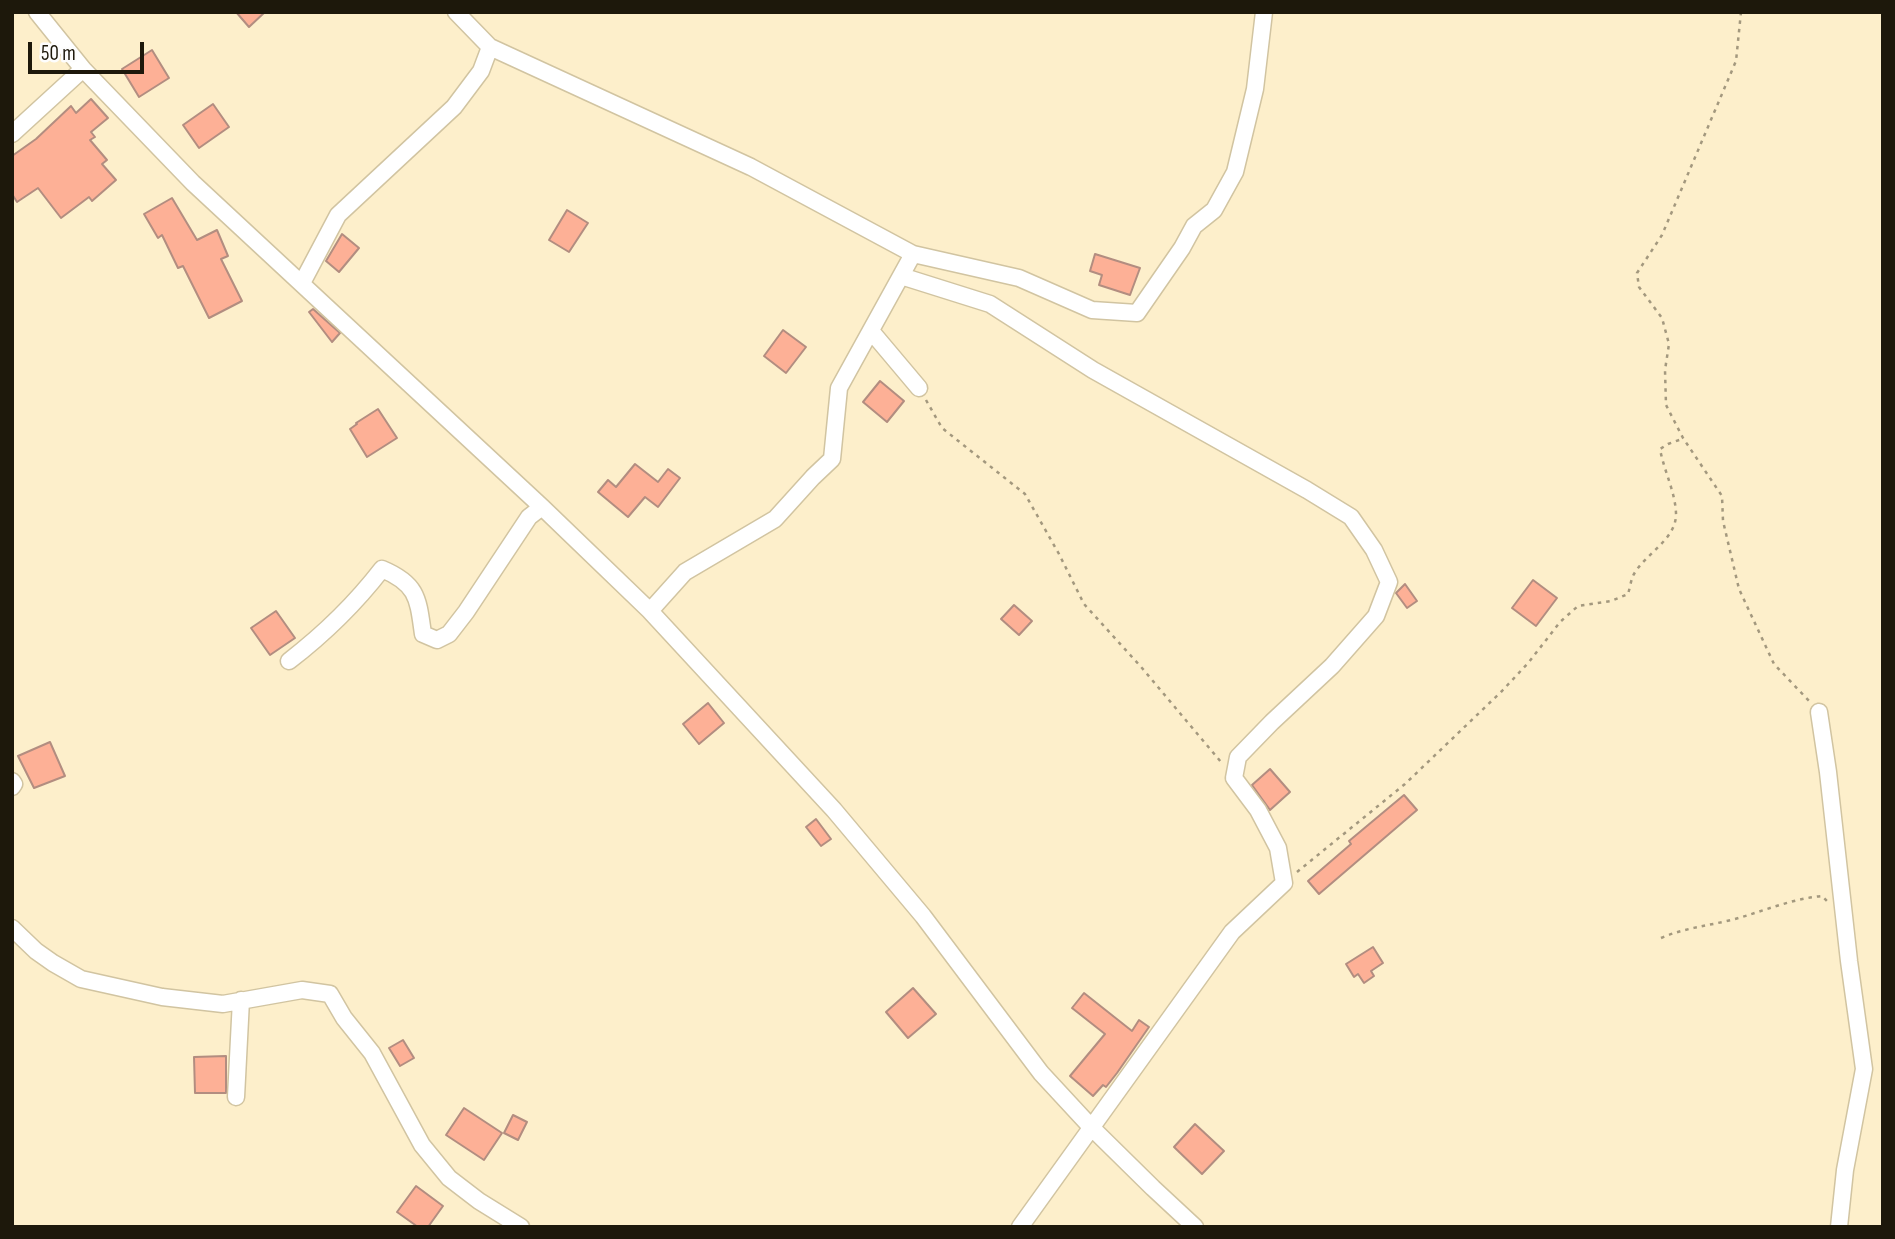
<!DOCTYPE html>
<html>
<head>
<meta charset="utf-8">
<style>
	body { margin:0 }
	#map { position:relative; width:1895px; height:1239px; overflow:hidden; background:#fdefcb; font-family:"Sofia Sans Condensed",sans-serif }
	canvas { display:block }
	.frame { position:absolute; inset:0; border:14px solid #1d180b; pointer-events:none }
	.scale { position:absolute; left:28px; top:42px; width:116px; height:32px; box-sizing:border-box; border:4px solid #1d180b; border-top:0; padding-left:9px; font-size:21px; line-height:24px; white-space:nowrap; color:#1d180b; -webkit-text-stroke:5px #fdfdfd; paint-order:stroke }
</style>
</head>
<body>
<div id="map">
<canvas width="1895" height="1239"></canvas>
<div class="frame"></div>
<div class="scale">50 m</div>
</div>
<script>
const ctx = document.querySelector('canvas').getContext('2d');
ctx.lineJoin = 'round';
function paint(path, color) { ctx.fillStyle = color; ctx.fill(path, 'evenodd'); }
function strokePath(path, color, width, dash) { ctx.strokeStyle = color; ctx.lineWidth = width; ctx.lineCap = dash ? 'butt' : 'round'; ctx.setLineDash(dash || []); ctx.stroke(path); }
const building = new Path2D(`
	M236,12h29l-16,15z
	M152,50l17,28 -30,19 -17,-28z
	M91,99l17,19 -17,14 4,5 -5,3 17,20 -5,4 14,16 -24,21 -3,-4 -28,21 -23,-30 -21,14 -5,-8v-38l24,-17 35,-33 5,7z
	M213,104l16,23 -30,21 -16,-23z
	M172,198l25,42 20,-10 11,26 -7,3 21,42 -33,17 -26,-52 -5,2 -16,-33 -4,3 -14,-24z
	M567,210l21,13 -19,29 -20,-12z
	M342,234l17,14 -20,24 -13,-11z
	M1095,254l45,14 -10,27 -31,-10 3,-10 -12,-4z
	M313,309l27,24 -8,9 -23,-30z
	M783,330l23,17 -20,26 -22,-17z
	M880,381l24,20 -17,21 -24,-20z
	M378,409l19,29 -30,19 -17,-28 7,-5 -1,-1z
	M635,464l23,18 10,-13 12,9 -22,29 -13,-10 -17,20 -30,-25 10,-12 8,7z
	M1533,580l24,18 -21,28 -24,-18z
	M1405,584l12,17 -10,7 -11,-15z
	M1014,605l18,16 -13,14 -18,-16z
	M276,611l19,27 -25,17 -19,-27z
	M708,703l16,20 -25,21 -16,-20z
	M50,742l15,34 -31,12 -16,-32z
	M1270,769l20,23 -20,18 -18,-25z
	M1404,795l13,15 -98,84 -11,-13 43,-37 -2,-3z
	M816,819l15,20 -10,7 -15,-19z
	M1373,947l10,16 -12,8 3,5 -10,7 -6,-9 -4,3 -8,-13z
	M913,988l23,26 -28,24 -22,-26z
	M1084,993l48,38 7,-11 10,7 -32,46 -11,14 -3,-2 -10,11 -23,-20 35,-42 -33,-26z
	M403,1040l11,18 -14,8 -11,-18z
	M226,1056v37h-31l-1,-36z
	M464,1108l38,25 -18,27 -38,-25z
	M513,1115l14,7 -9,18 -14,-7z
	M1195,1124l29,27 -22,23 -28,-27z
	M416,1186l27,20 -15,21h-10l-21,-15z`);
paint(building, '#fdb096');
strokePath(building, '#b28d80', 2);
const minor = new Path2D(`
	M37,12l46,57 110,114 349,324 108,104 184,199 89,106 118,157 50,54 62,61 42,39
	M456,12l34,35 261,120 162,87
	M12,134l71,-65
	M901,276l89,28 103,66 214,120 44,27 23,33 15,32 -13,34 -44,50 -60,56 -34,35 -4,21 24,32 20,38 6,35 -52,49 -212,295
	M302,283l36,-68 116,-108 27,-36 9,-24
	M871,331l48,57
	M650,611l35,-39 90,-53 38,-42 19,-18 7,-71 74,-134 106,24 73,32 45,3 45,-65 12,-22 20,-16 21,-38 20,-83 9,-77
	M289,661c35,-27 66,-57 93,-92 36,15 36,30 41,65l14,6 12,-6 17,-22 63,-95 13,-10
	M1819,712l9,60 21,189 15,108 -19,101 -6,57
	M12,781l2,3 -2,3
	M12,928l24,23 17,12 28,16 81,18 61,7 79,-14 28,4 14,24 28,35 50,92 27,33 30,23 42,26
	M236,1097l5,-97`);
strokePath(minor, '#d1c4a1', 19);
strokePath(new Path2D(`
	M1741,12l-5,49 -74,174 -25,38 2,14 23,31 7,26 -4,26 1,35 17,33 39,58 1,25 16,68 35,75 36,38
	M926,400l16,28 83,66 34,60 25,50 58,64 79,94
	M1297,872l108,-88 97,-93 27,-29 31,-40 18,-16 33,-5 17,-7c2,-6 3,-15 6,-20 12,-21 43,-35 42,-61 -1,-22 -12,-42 -16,-64l8,-5 14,-5
	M1661,938c23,-10 46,-12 70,-18 31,-8 59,-21 91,-24l5,5`), '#a3987e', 2.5, [3.5, 5]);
strokePath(minor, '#fff', 16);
</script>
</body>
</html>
